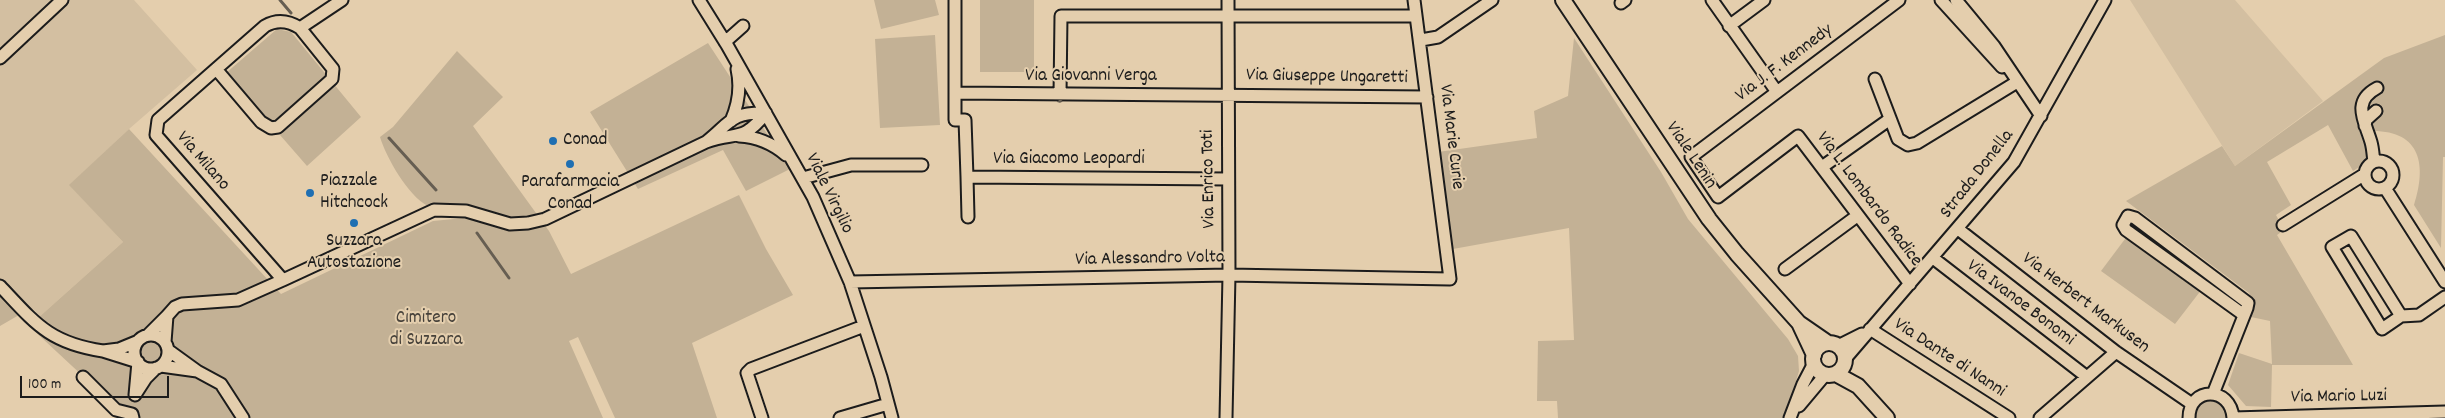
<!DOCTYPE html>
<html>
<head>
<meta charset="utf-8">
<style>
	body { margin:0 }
	#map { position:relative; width:2445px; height:418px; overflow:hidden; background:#e4cead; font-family:Dekko,sans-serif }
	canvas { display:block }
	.scale { position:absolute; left:20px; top:376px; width:149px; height:22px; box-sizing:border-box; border:2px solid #1c1c1c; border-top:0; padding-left:6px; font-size:15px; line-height:18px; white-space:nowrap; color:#1c1c1c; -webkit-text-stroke:4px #e4cead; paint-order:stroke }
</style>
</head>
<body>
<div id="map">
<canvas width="2445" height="418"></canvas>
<div class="scale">100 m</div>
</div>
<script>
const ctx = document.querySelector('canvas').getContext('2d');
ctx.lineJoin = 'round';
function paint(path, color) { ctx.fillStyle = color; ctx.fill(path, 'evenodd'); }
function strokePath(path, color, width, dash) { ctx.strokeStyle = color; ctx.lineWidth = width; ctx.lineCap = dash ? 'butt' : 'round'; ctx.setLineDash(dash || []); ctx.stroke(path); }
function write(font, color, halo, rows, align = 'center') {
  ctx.font = font + ' Dekko,sans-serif'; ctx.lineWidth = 4; ctx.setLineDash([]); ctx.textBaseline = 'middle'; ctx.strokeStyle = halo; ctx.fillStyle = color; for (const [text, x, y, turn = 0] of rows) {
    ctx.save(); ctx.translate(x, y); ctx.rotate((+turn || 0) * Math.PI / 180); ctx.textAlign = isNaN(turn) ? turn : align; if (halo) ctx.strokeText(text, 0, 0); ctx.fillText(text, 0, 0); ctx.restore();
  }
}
paint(new Path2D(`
	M0,0h134l63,70 -68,59 -59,56 53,57 -94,84 -29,-31z
	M2130,0h105l88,101 -88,65z`), '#d3bfa1');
paint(new Path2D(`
	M874,0h61l4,15 -58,14z
	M980,0h54v72h-54z
	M277,29l14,3 70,85 -54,49 -81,-93z
	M935,35l5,90 -60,3 -5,-89z
	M2445,35v122h-2l-2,91 -27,-43c13,-40 7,-75 -43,-74l7,24 -25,16 -25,-46 -61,37 24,43 -15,10 8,15 -7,5 76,130h-81l-1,42 -25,-1 -18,-21 11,-32 33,11 -2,-43 -19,-4 2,-15 -4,-9 -123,-92 96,-55 13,20 149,-108z
	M1574,38l87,134 27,47 100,120 10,17 1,15 -14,47h-227l-1,-17h-20l1,-60 36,-1 -5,-112 -116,21 -15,-97 99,-14 -3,-27 34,-15z
	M708,43l82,126 -44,22 -23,-41 -85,39 -48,-77z
	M457,51l46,46 -30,29 76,105 22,43 168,-79 27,54 27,46 -101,48 25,75h-102l-37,-81 -9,4 34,77h-475l-99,-92 94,-84 -54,-57 60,-56 152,165 152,-73 31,-3c-11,-5 -25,-7 -36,-12 -20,-10 -42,-49 -48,-69l13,-10z
	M2128,235l74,54 -27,35 -74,-53z
	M0,295l19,20 -19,11z
	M2205,399l17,2 8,17h-37l3,-11z`), '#c3b195');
strokePath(new Path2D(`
	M280,0l11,13
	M389,138l47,52
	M477,233l32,45`), '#665e52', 3);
const minor = new Path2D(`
	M699,0l28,45 86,152 37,85 31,95 11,41
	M955,0v120h10l2,57 261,2
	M1712,0l65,92
	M1899,0l-208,157 27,40 80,-61 112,148
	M1941,0l61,67
	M1956,0l38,46 47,70
	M1621,3l4,-3
	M1729,26l35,-26
	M1421,40l17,-3 54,-37
	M725,42l18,-16
	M0,58l62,-58
	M216,69l45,53 10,6 7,-1 54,-48 1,-10 -33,-41
	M1875,79l23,60 10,6 9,-2 100,-61
	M955,93l472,4
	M1060,95l1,-79h355
	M731,121c8,-18 10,-34 6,-52
	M2365,126l1,-6 10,-9
	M739,136c19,1 33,7 47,19
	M2365 175a14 14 0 1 1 28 0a14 14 0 1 1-28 0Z
	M2374,162c-1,-7 -1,-13 -3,-20 -6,-21 -20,-40 6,-54
	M1822,167l68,-48
	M967,177l1,40
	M803,178l48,-13h71
	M2385,188l60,94
	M2283,225l82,-51
	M1958,229l158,123 76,52
	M1933,258l154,119
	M1785,269l72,-53
	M283,280l151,-70 32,1 44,13 18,-1 17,-4 161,-77c31,-11 36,1 60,-29 -35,-1 -35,9 -60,29
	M850,282l379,-7 221,4 -36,-279
	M0,286c35,37 49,57 103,65
	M167,316l8,-9 7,-3 56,-4 45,-20 -127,-145 2,-15 107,-94c12,-7 24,-5 35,2l42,-28
	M2401,316l-50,-80 -19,11 50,82 19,-13 18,-1 26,-18
	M1870,329l139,89
	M134 352a17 17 0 1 1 34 0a17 17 0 1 1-34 0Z
	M148,335l19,-19 -2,26
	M136,342l-17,7 -16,2 35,11 -3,33 11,-17 10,-10
	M1838,346l24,-12
	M1845,359l169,-197 91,-162
	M161,366l36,5 -29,-21
	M197,371l24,13 22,34
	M83,377l33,33 16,4 1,4
	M2213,394l34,-86 1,-5 -113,-85 -7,-2 -5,9 3,5 118,85
	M1799,406l26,-31
	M762,418l-15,-45 4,-4 113,-43
	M840,418l48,-14
	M1226,418l3,-143 -1,-275
	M1790,418l13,-34 11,-21
	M2040,418l76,-66
	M2189,418c0,-32 42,-32 44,0
	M2233,418l212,-6`);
const major = new Path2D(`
	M1563,0l146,219 28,35 62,69 29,20
	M1799,323l15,32
	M1813 359a16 16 0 1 1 32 0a16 16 0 1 1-32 0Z
	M1836,374l22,12 29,32`);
strokePath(minor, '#1c1c1c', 15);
strokePath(major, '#1c1c1c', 18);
strokePath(minor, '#e4cead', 11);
strokePath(major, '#e4cead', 14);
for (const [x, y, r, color] of [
	[553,141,5,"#1f6fb2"],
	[570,164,5,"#1f6fb2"],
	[310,193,5,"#1f6fb2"],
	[354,223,5,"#1f6fb2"]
]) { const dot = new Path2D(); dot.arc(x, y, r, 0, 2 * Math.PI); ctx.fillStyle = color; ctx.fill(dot); strokePath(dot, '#e4cead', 2); }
write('19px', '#1c1c1c', '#e4cead', [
	["Via J. F. Kennedy",1785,64,-37],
	["Via Giovanni Verga",1091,77],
	["Via Giuseppe Ungaretti",1327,78,1],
	["Via Marie Curie",1450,137,83],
	["Viale Lenin",1690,156,56],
	["Via Giacomo Leopardi",1069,160],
	["Via Milano",202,162,49],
	["Strada Donella",1978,175,-52],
	["Via Enrico Toti",1210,179,-91],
	["Viale Virgilio",828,194,64],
	["Via L. Lombardo Radice",1868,200,53],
	["Via Alessandro Volta",1150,260,-1],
	["Via Ivanoe Bonomi",2020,304,37],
	["Via Herbert Markusen",2085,304,37],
	["Via Dante di Nanni",1949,359,33],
	["Via Mario Luzi",2339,398,-1]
]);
write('19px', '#1c1c1c', '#e4cead', [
	["Conad",563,141],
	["Piazzale",320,182],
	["Hitchcock",320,204],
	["Parafarmacia",570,183,"center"],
	["Conad",570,205,"center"],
	["Suzzara",354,242,"center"],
	["Autostazione",354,264,"center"]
], 'left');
write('19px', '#46413a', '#e4cead', [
	["Cimitero",426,319],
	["di Suzzara",426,341]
]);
</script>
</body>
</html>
